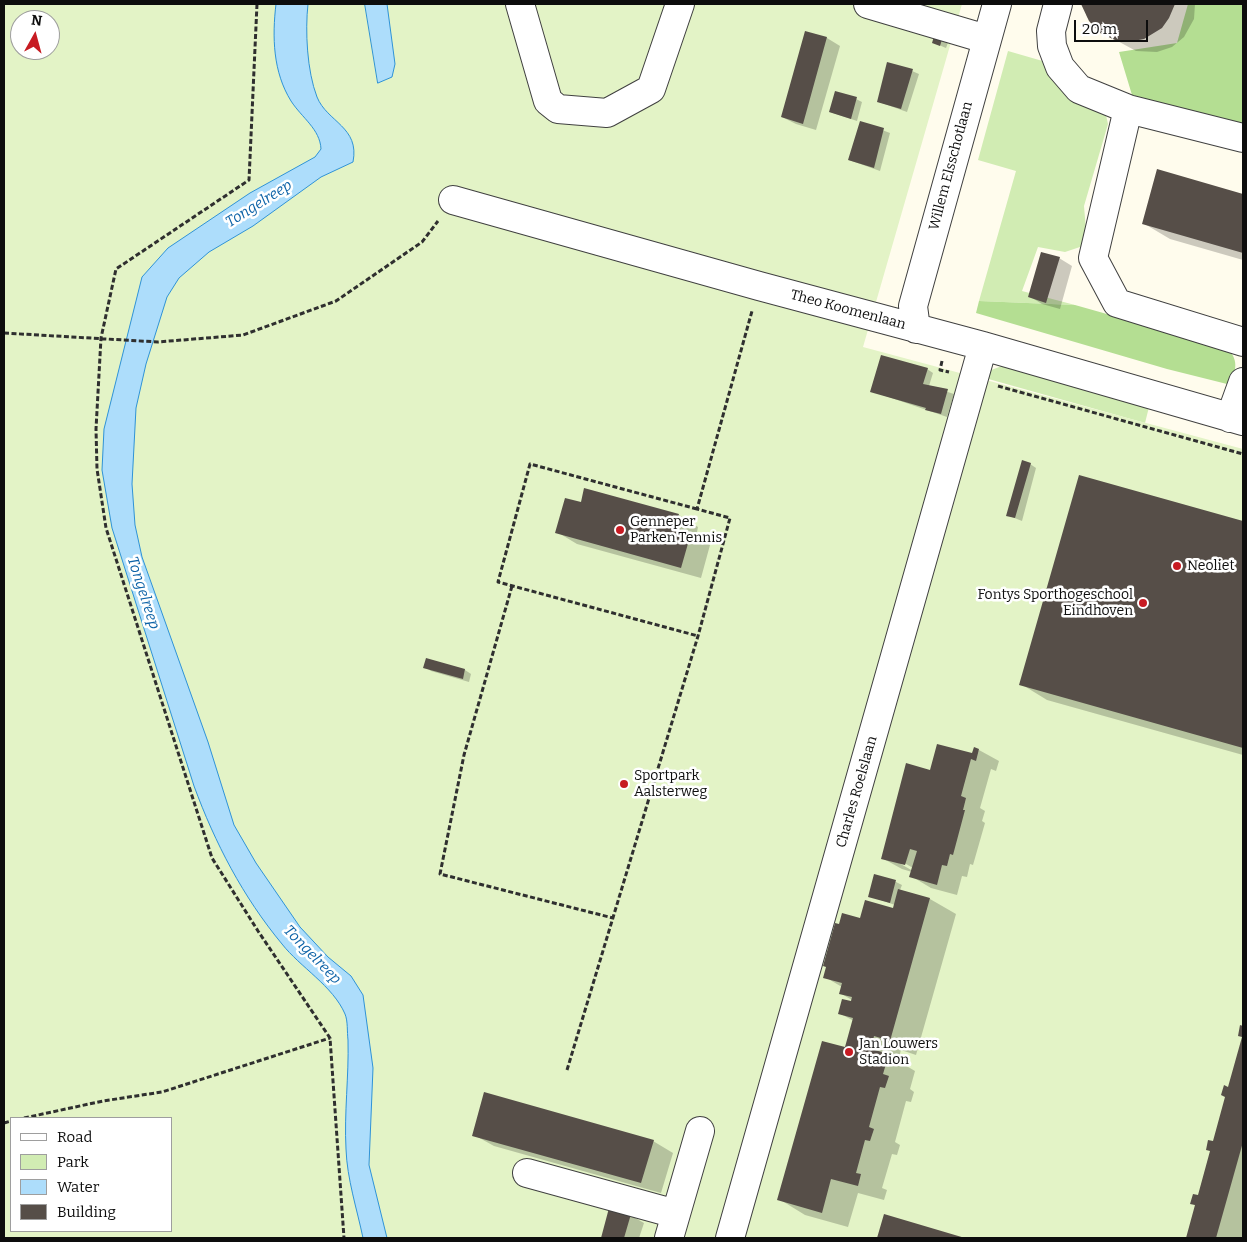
<!DOCTYPE html>
<html>
<head>
<meta charset="utf-8">
<style>
	body { margin:0 }
	#map { position:relative; width:1247px; height:1242px; overflow:hidden; background:#fffced; font-family:Bitter,serif }
	canvas { display:block }
	.frame { position:absolute; inset:0; border:5px solid #0d0d0d; pointer-events:none }
	.legend { position:absolute; left:10px; top:1117px; width:162px; height:115px; box-sizing:border-box; background:#fff; border:1px solid #9e9e9e; margin:0; padding:6px 9px; list-style:none; font-size:15px; color:#0d0d0d }
	.legend li { display:flex; align-items:center; gap:10px; height:25px }
	.legend b { width:25px; border:1px solid #9e9e9e }
	.north { position:absolute; left:10px; top:10px; width:50px; height:50px; box-sizing:border-box; background:#fff; border:1px solid #9e9e9e; border-radius:50%; rotate:7deg; font-size:14px; font-weight:700; line-height:20px; text-align:center; color:#0d0d0d }
	.north::after { content:''; display:block; margin:auto; width:18px; height:22px; background:#c71b22; clip-path:polygon(50% 0,100% 100%,50% 72%,0 100%) }
	.scale { position:absolute; left:1074px; top:20px; width:74px; height:22px; box-sizing:border-box; border:2px solid #0d0d0d; border-top:0; padding-left:6px; font-size:15px; line-height:18px; white-space:nowrap; color:#0d0d0d; -webkit-text-stroke:4px #fff; paint-order:stroke }
</style>
</head>
<body>
<div id="map">
<canvas width="1247" height="1242"></canvas>
<div class="frame"></div>
<ul class="legend">
<li><b style="height:6px;background:#fff"></b>Road</li>
<li><b style="height:14px;background:#d1ecb3"></b>Park</li>
<li><b style="height:14px;background:#adddfb"></b>Water</li>
<li><b style="height:14px;background:#564e48"></b>Building</li>
</ul>
<div class="north">N</div>
<div class="scale">20 m</div>
</div>
<script>
const ctx = document.querySelector('canvas').getContext('2d');
ctx.lineJoin = 'round';
function paint(path, color) { ctx.fillStyle = color; ctx.fill(path, 'evenodd'); }
function strokePath(path, color, width, dash) { ctx.strokeStyle = color; ctx.lineWidth = width; ctx.lineCap = dash ? 'butt' : 'round'; ctx.setLineDash(dash || []); ctx.stroke(path); }
function write(font, color, halo, rows, align = 'center') {
  ctx.font = font + ' Bitter,serif'; ctx.lineWidth = 5; ctx.setLineDash([]); ctx.textBaseline = 'middle'; ctx.strokeStyle = halo; ctx.fillStyle = color; for (const [text, x, y, turn = 0] of rows) {
    ctx.save(); ctx.translate(x, y); ctx.rotate((+turn || 0) * Math.PI / 180); ctx.textAlign = isNaN(turn) ? turn : align; if (halo) ctx.strokeText(text, 0, 0); ctx.fillText(text, 0, 0); ctx.restore();
  }
}
paint(new Path2D(`
	M1008,51l38,11 59,49 3,13 -24,82 2,24 -3,16 -18,6 -27,-5 -16,44 53,14 -96,-4 37,-130 -38,-11z
	M1002,366l147,41 -4,16 -160,-45 6,-8z`), '#d1ecb3');
paint(new Path2D(`
	M1188,4h55v124l-111,-33 -13,-43 58,-9z
	M979,301l96,4 152,43c12,12 9,21 4,37l-64,-16 -191,-56z`), '#b4de92');
paint(new Path2D(`
	M4,4h958l-99,343 380,102v789h-1239zM20,20h30v30h-30zM11,1118h160v113h-160z`), '#e3f3c6');
const water = new Path2D(`
	M276,4h32c-3,27 -1,67 9,93 10,25 43,30 36,65l-32,15 -68,49 -44,26 -30,26 -12,19 -21,67 -10,44 -4,76 3,41 7,32 66,185 26,83 22,38 44,64 28,30 23,19 12,19 10,73 -4,97 18,73h-24c-6,-29 -16,-59 -17,-89 -2,-36 3,-73 2,-109 -1,-8 0,-19 -3,-26 -12,-28 -45,-47 -63,-70 -39,-47 -67,-101 -88,-158l-82,-258 -10,-58 2,-41 38,-152 26,-29 82,-55 65,-36 6,-8c-1,-20 -19,-31 -30,-48 -18,-29 -19,-64 -15,-97z
	M365,4h22l8,60 -3,13 -14,6z`);
paint(water, '#adddfb');
strokePath(water, '#2f93d7', 1);
paint(new Path2D(`
	M1083,4h112l-1,15 -10,18 -12,10 -15,5 -21,-1 -35,-19 -14,-15z
	M806,32l21,6 13,8 -24,84 -20,-6 -14,-7z
	M936,35l13,5 -3,8 -12,-5z
	M912,71l7,3 -12,38 -28,-10z
	M856,99l6,3 -5,19 -27,-9z
	M861,122l29,11 -10,38 -31,-11z
	M1158,171l85,24v65l-73,-21 -27,-16z
	M1059,258l13,8 -12,43 -18,-5 -13,-8z
	M927,369l6,4 -4,13 25,8 -7,23 -76,-26z
	M1030,464l6,4 -14,53 -15,-6z
	M1080,477l163,46v232l-196,-55 -26,-16z
	M582,504l97,11 19,12 -2,10 14,8 -9,33 -124,-34 -20,-12z
	M427,659l38,11 6,4 -2,8 -38,-11 -6,-4z
	M979,750l20,11 -3,10 -5,-2 -11,39 5,3 -3,10 3,2 -12,42 -3,-1 -3,13 -5,-1 -5,19 -26,-7 -20,-12 1,-4 -10,-3 -20,-11 49,-87 42,-16zM901,861l12,7v3l-14,-8z
	M875,876l21,6 6,3 -2,5 30,9 26,15 -40,141 -15,-5 -3,11 17,10 -5,18 4,3 -3,10 -5,-1 -11,41 5,3 -3,10 -5,-1 -10,34 5,2 -3,10 -26,-7 -10,34 -43,-12 -26,-16 67,-150 8,-28 -15,-8 13,-13 -12,-7 2,-6 -17,-10 14,-52 55,-16 1,-4 -26,-9z
	M1241,1027h2v211h-56l9,-32 -4,-3 6,-6 45,-160 -4,-2z
	M474,1135l179,6 20,12 -12,40 -167,-47z
	M610,1210l20,5 14,8 -5,15h-37z
	M885,1216l77,22h-83z`), '#0003');
paint(new Path2D(`
	M1081,4h94l-6,14 -7,10 -18,11 -16,3 -13,-2 -15,-7 -11,-12z
	M805,31l22,6 -24,87 -22,-7z
	M935,33l8,3 -3,10 -8,-3z
	M887,62l26,7 -12,40 -24,-7z
	M835,91l22,6 -6,22 -22,-7z
	M860,121l24,7 -10,40 -26,-8z
	M1157,169l86,25v59l-101,-29z
	M1041,252l19,5 -14,46 -18,-6z
	M881,355l47,13 -5,16 25,5 -7,25 -16,-4 1,-2 -56,-16z
	M1022,460l9,3 -16,55 -9,-2z
	M1079,475l164,46v227l-224,-63z
	M584,488l95,26 -4,14 16,5 -10,35 -126,-35 10,-35 16,4z
	M426,658l39,11 -2,10 -40,-11z
	M937,744l35,9 2,-6 5,2 -3,12 -5,-2 -10,37 5,2 -3,12h2l-12,45 -3,-1 -3,12 -5,-1 -5,20 -28,-8 8,-26 -7,-2 -5,16 -24,-6 25,-96 24,7z
	M874,874l22,6 -6,23 -22,-6z
	M898,889l32,9 -40,143 -16,-5 -3,13 18,5 -6,20 6,2 -4,12 -5,-1 -11,40 5,2 -4,12 -5,-1 -9,33 5,1 -3,12 -27,-7 -9,34 -45,-13 45,-159 23,6 8,-29 -15,-4 4,-15 9,2 1,-4 -13,-3 3,-11 -19,-5 3,-11 -3,-1 12,-43 4,1 3,-11 18,5 5,-18 28,8z
	M1240,1025l3,1v116l-27,96h-30l9,-33 -5,-1 3,-10 5,1 12,-44 -4,-1 2,-10 5,1 12,-44 -4,-2 3,-10 4,2 14,-50 -4,-1z
	M484,1092l170,48 -13,43 -169,-47z
	M609,1208l22,6 -7,24h-23z
	M884,1214l81,24h-88z`), '#564e48');
const minor = new Path2D(`
	M520,4l28,97 10,8 49,4 44,-24 29,-85
	M868,4l118,35
	M1058,4l-7,27 1,15 8,21 19,22 49,20 115,29
	M1128,109l-35,149 24,45 126,39
	M453,200l306,86 224,60 260,75
	M916,329l-3,-23 84,-302
	M1230,418l13,-36
	M527,1173l149,41
	M669,1238l31,-107
	M730,1238l253,-892`);
strokePath(minor, '#404040', 30);
strokePath(new Path2D(`
	M257,4l-8,176 -133,89 -15,69 -5,91 1,40 9,59 106,330 46,73 72,107 14,200
	M4,333l154,9 85,-7 93,-34 86,-59 16,-21
	M942,361l-2,9 9,2
	M998,386l245,68
	M697,509l-167,-45 -32,118 200,54
	M512,586l-48,169 -24,119 173,44
	M567,1070l131,-434 32,-118 -33,-9 55,-198
	M24,1118l79,-17 59,-9 168,-54
	M4,1123l7,-2`), '#2f2f2f', 3, [5, 2.5]);
strokePath(minor, '#fff', 28);
for (const [x, y, r, color] of [
	[620,530,5,"#c71b22"],
	[1177,566,5,"#c71b22"],
	[1143,603,5,"#c71b22"],
	[624,784,5,"#c71b22"],
	[849,1052,5,"#c71b22"]
]) { const dot = new Path2D(); dot.arc(x, y, r, 0, 2 * Math.PI); ctx.fillStyle = color; ctx.fill(dot); strokePath(dot, '#fff', 2); }
write('14px', '#0d0d0d', '#fff', [
	["Willem Elsschotlaan",951,166,-75],
	["Theo Koomenlaan",848,310,15],
	["Charles Roelslaan",857,792,-74]
]);
write('14px', '#0d0d0d', '#fff', [
	["Genneper",630,522],
	["Parken Tennis",630,538],
	["Neoliet",1187,566],
	["Fontys Sporthogeschool",1133,595,"right"],
	["Eindhoven",1133,611,"right"],
	["Sportpark",634,776],
	["Aalsterweg",634,792],
	["Jan Louwers",859,1044],
	["Stadion",859,1060]
], 'left');
write('italic 15px', '#0d63a7', '#fff', [
	["Tongelreep",259,204,-32],
	["Tongelreep",143,593,72],
	["Tongelreep",312,955,46]
]);
</script>
</body>
</html>
